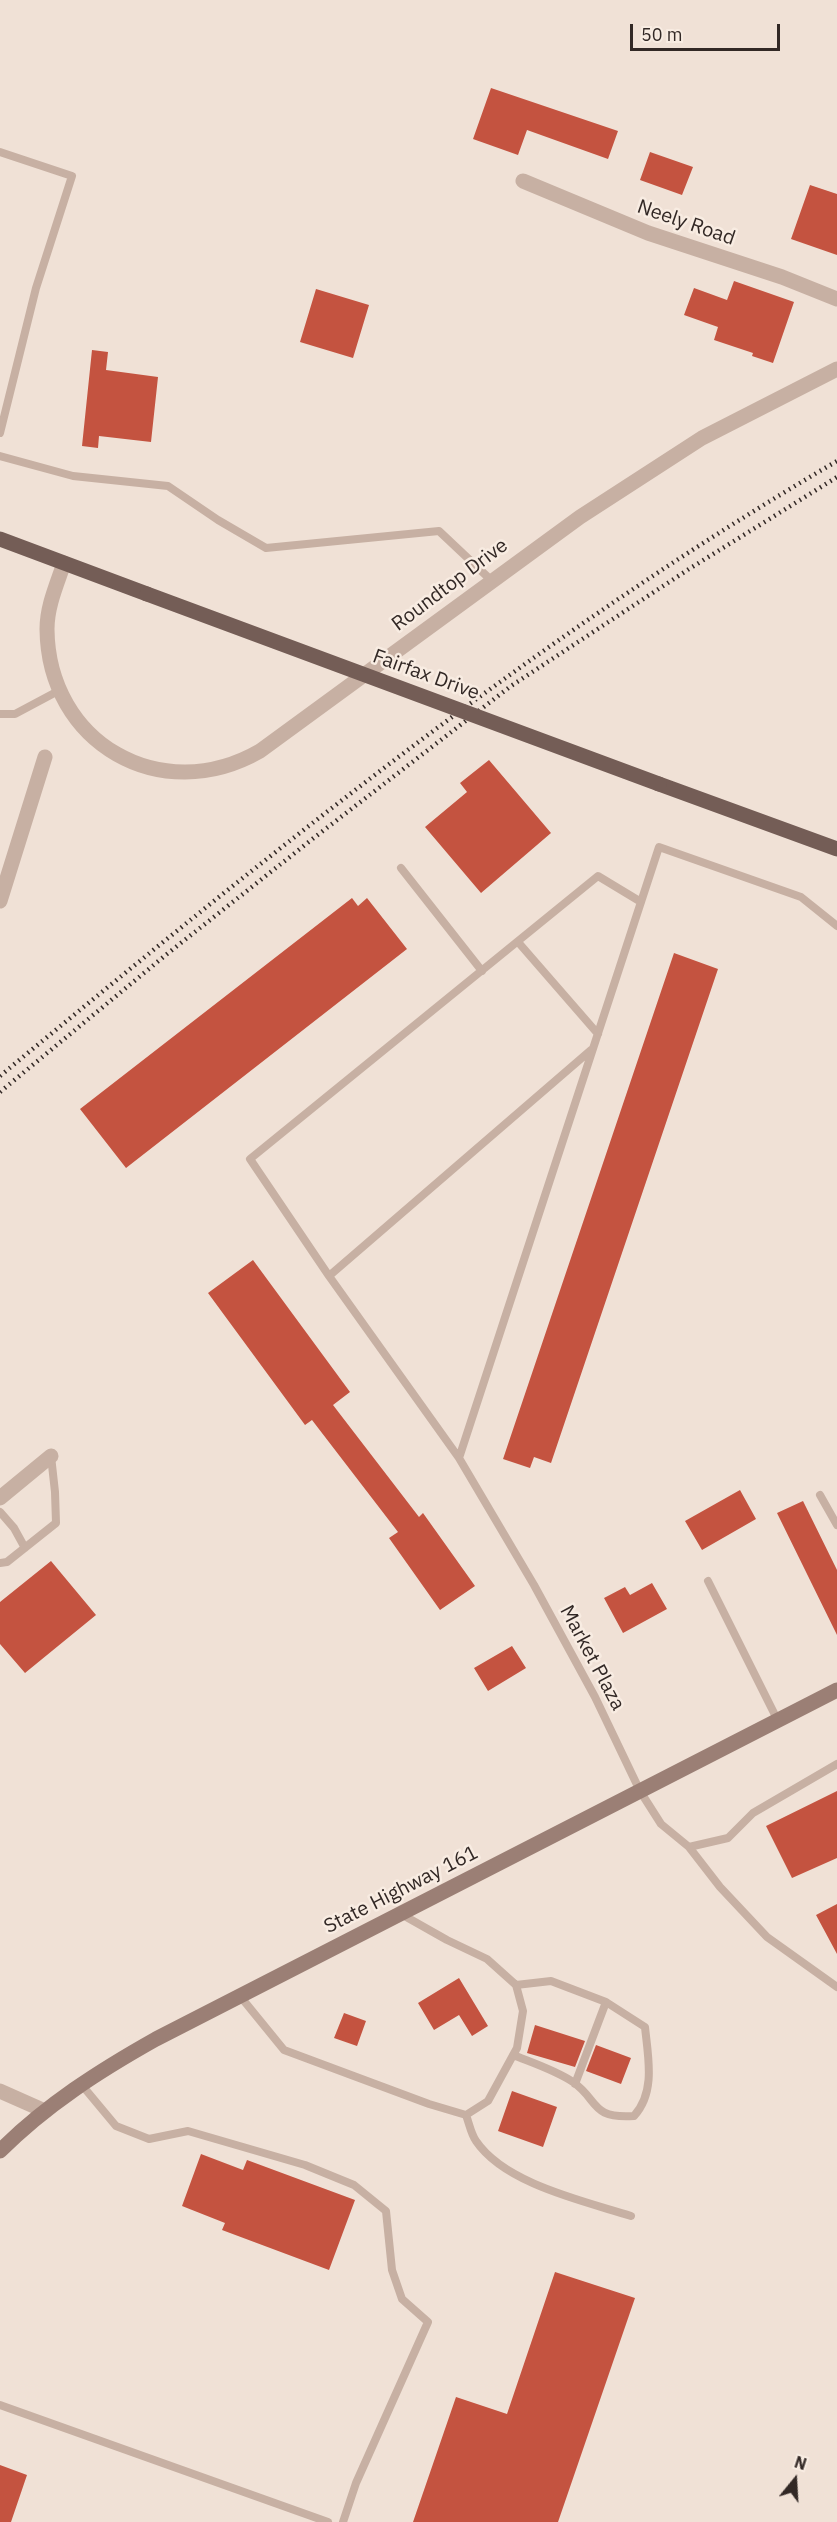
<!DOCTYPE html>
<html>
<head>
<meta charset="utf-8">
<style>
	body { margin:0 }
	#map { position:relative; width:837px; height:2522px; overflow:hidden; background:#f0e1d6; font-family:"IBM Plex Sans",sans-serif }
	canvas { display:block }
	.north { position:absolute; left:765px; top:2450px; width:60px; height:60px; -webkit-text-stroke:4px #f8ece2; paint-order:stroke; rotate:18deg; font-size:16px; font-weight:700; line-height:24px; text-align:center; color:#322825 }
	.north::after { content:''; display:block; margin:auto; width:21px; height:27px; background:#322825; clip-path:polygon(50% 0,100% 100%,50% 72%,0 100%) }
	.scale { position:absolute; left:630px; top:24px; width:150px; height:27px; box-sizing:border-box; border:3px solid #322825; border-top:0; padding-left:8px; font-size:18px; line-height:21px; white-space:nowrap; color:#322825; -webkit-text-stroke:4px #f8ece2; paint-order:stroke }
</style>
</head>
<body>
<div id="map">
<canvas width="837" height="2522"></canvas>
<div class="north">N</div>
<div class="scale">50 m</div>
</div>
<script>
const ctx = document.querySelector('canvas').getContext('2d');
ctx.lineJoin = 'round';
function paint(path, color) { ctx.fillStyle = color; ctx.fill(path, 'evenodd'); }
function strokePath(path, color, width, dash) { ctx.strokeStyle = color; ctx.lineWidth = width; ctx.lineCap = dash ? 'butt' : 'round'; ctx.setLineDash(dash || []); ctx.stroke(path); }
function write(font, color, halo, rows, align = 'center') {
  ctx.font = font + ' "IBM Plex Sans",sans-serif'; ctx.lineWidth = 5; ctx.setLineDash([]); ctx.textBaseline = 'middle'; ctx.strokeStyle = halo; ctx.fillStyle = color; for (const [text, x, y, turn = 0] of rows) {
    ctx.save(); ctx.translate(x, y); ctx.rotate((+turn || 0) * Math.PI / 180); ctx.textAlign = isNaN(turn) ? turn : align; if (halo) ctx.strokeText(text, 0, 0); ctx.fillText(text, 0, 0); ctx.restore();
  }
}
paint(new Path2D(`
	M491,88l127,43 -10,28 -81,-29 -9,25 -45,-16z
	M650,152l43,15 -11,28 -42,-15z
	M810,185l27,9v61l-46,-16z
	M734,281l60,21 -21,61 -21,-7 1,-3 -39,-13 4,-13 -34,-12 10,-27 33,12z
	M316,289l53,16 -16,53 -53,-16z
	M92,350l16,2 -2,18 52,7 -7,65 -52,-6 -1,12 -16,-2z
	M489,760l62,73 -70,60 -56,-66 42,-35 -7,-9z
	M352,898l6,8 9,-8 40,51 -281,219 -46,-59z
	M674,953l44,16 -167,494 -17,-6 -4,11 -27,-9z
	M253,1260l97,132 -17,13 86,112 4,-4 52,73 -35,24 -51,-72 9,-6 -86,-112 -7,5 -97,-132z
	M740,1490l16,29 -54,31 -17,-29z
	M803,1501l34,69v65l-60,-122z
	M51,1561l45,54 -71,58 -25,-29v-42z
	M652,1583l15,26 -44,24 -19,-35 21,-11 5,8z
	M512,1646l14,22 -38,23 -14,-23z
	M837,1791v67l-45,20 -26,-52z
	M837,1904v50l-21,-39z
	M459,1978l29,48 -16,10 -13,-21 -25,15 -16,-27z
	M344,2013l22,8 -9,25 -23,-8z
	M535,2025l50,16 -10,26 -48,-14z
	M596,2045l35,13 -10,26 -35,-13z
	M512,2091l45,16 -14,40 -45,-16z
	M201,2154l42,16 4,-10 108,40 -26,70 -107,-40 3,-7 -43,-17z
	M555,2272l80,26 -77,224h-145l43,-125 51,17z
	M0,2465l27,10 -16,47h-11z`), '#c45340');
strokePath(new Path2D(`
	M0,152l72,24 -36,112 -36,145
	M0,456l73,20 95,10 50,34 48,28 173,-17 53,50
	M0,714h15l45,-24
	M401,868l81,103
	M837,926l-36,-29 -142,-50 -200,611 75,127 61,112 45,94 21,33 28,23 39,-9 25,-25 84,-49
	M518,942l80,92
	M329,1276l262,-226
	M459,1458l-130,-182 -79,-117 348,-283 43,26
	M820,1495l17,30
	M0,1512l14,16 11,20
	M0,1563l7,-1 49,-39 -1,-31 -4,-36
	M708,1581l70,140
	M689,1847l31,40 47,50 70,50
	M240,1996l44,54 145,54 37,11 22,-14 29,-53 6,-37 -7,-26 -29,-26 -40,-19 -46,-26
	M513,2055c20,8 42,15 60,27 26,18 17,37 61,34 22,-24 14,-59 11,-89l-39,-25 -55,-21 -35,4
	M81,2084l35,42 33,13 39,-8 117,34 49,20 32,26 6,59 10,29 26,23 -72,161 -13,39
	M575,2084l31,-82
	M466,2115c3,8 5,19 10,26 29,43 108,60 155,75
	M0,2405l328,117`), '#c7b0a3', 8);
strokePath(new Path2D(`
	M523,181l125,52 134,44 55,22
	M0,901l45,-144
	M0,1498l51,-42
	M0,2091l45,20`), '#c7b0a3', 15);
strokePath(new Path2D(`
	M64,563c-7,21 -17,43 -17,66 1,114 114,179 213,122l320,-234 122,-79 135,-69`), '#c7b0a3', 15);
strokePath(new Path2D(`
	M0,2151c46,-46 99,-80 156,-112l681,-349`), '#9b7f75', 15);
strokePath(new Path2D(`
	M0,539l147,55
	M659,784l178,65`), '#745d56', 15);
strokePath(new Path2D(`
	M0,1076c267,-221 537,-440 837,-615
	M0,1092l167,-138 148,-117 196,-151 178,-117 148,-92`), '#322825', 4.5, [1.5, 4.5]);
strokePath(new Path2D(`
	M147,594l512,190`), '#745d56', 15);
write('20px', '#322825', '#f8ece2', [
	["Neely Road",686,223,19],
	["Roundtop Drive",450,585,-37],
	["Fairfax Drive",426,675,20],
	["Market Plaza",592,1658,62],
	["State Highway 161",401,1890,-27]
]);
</script>
</body>
</html>
